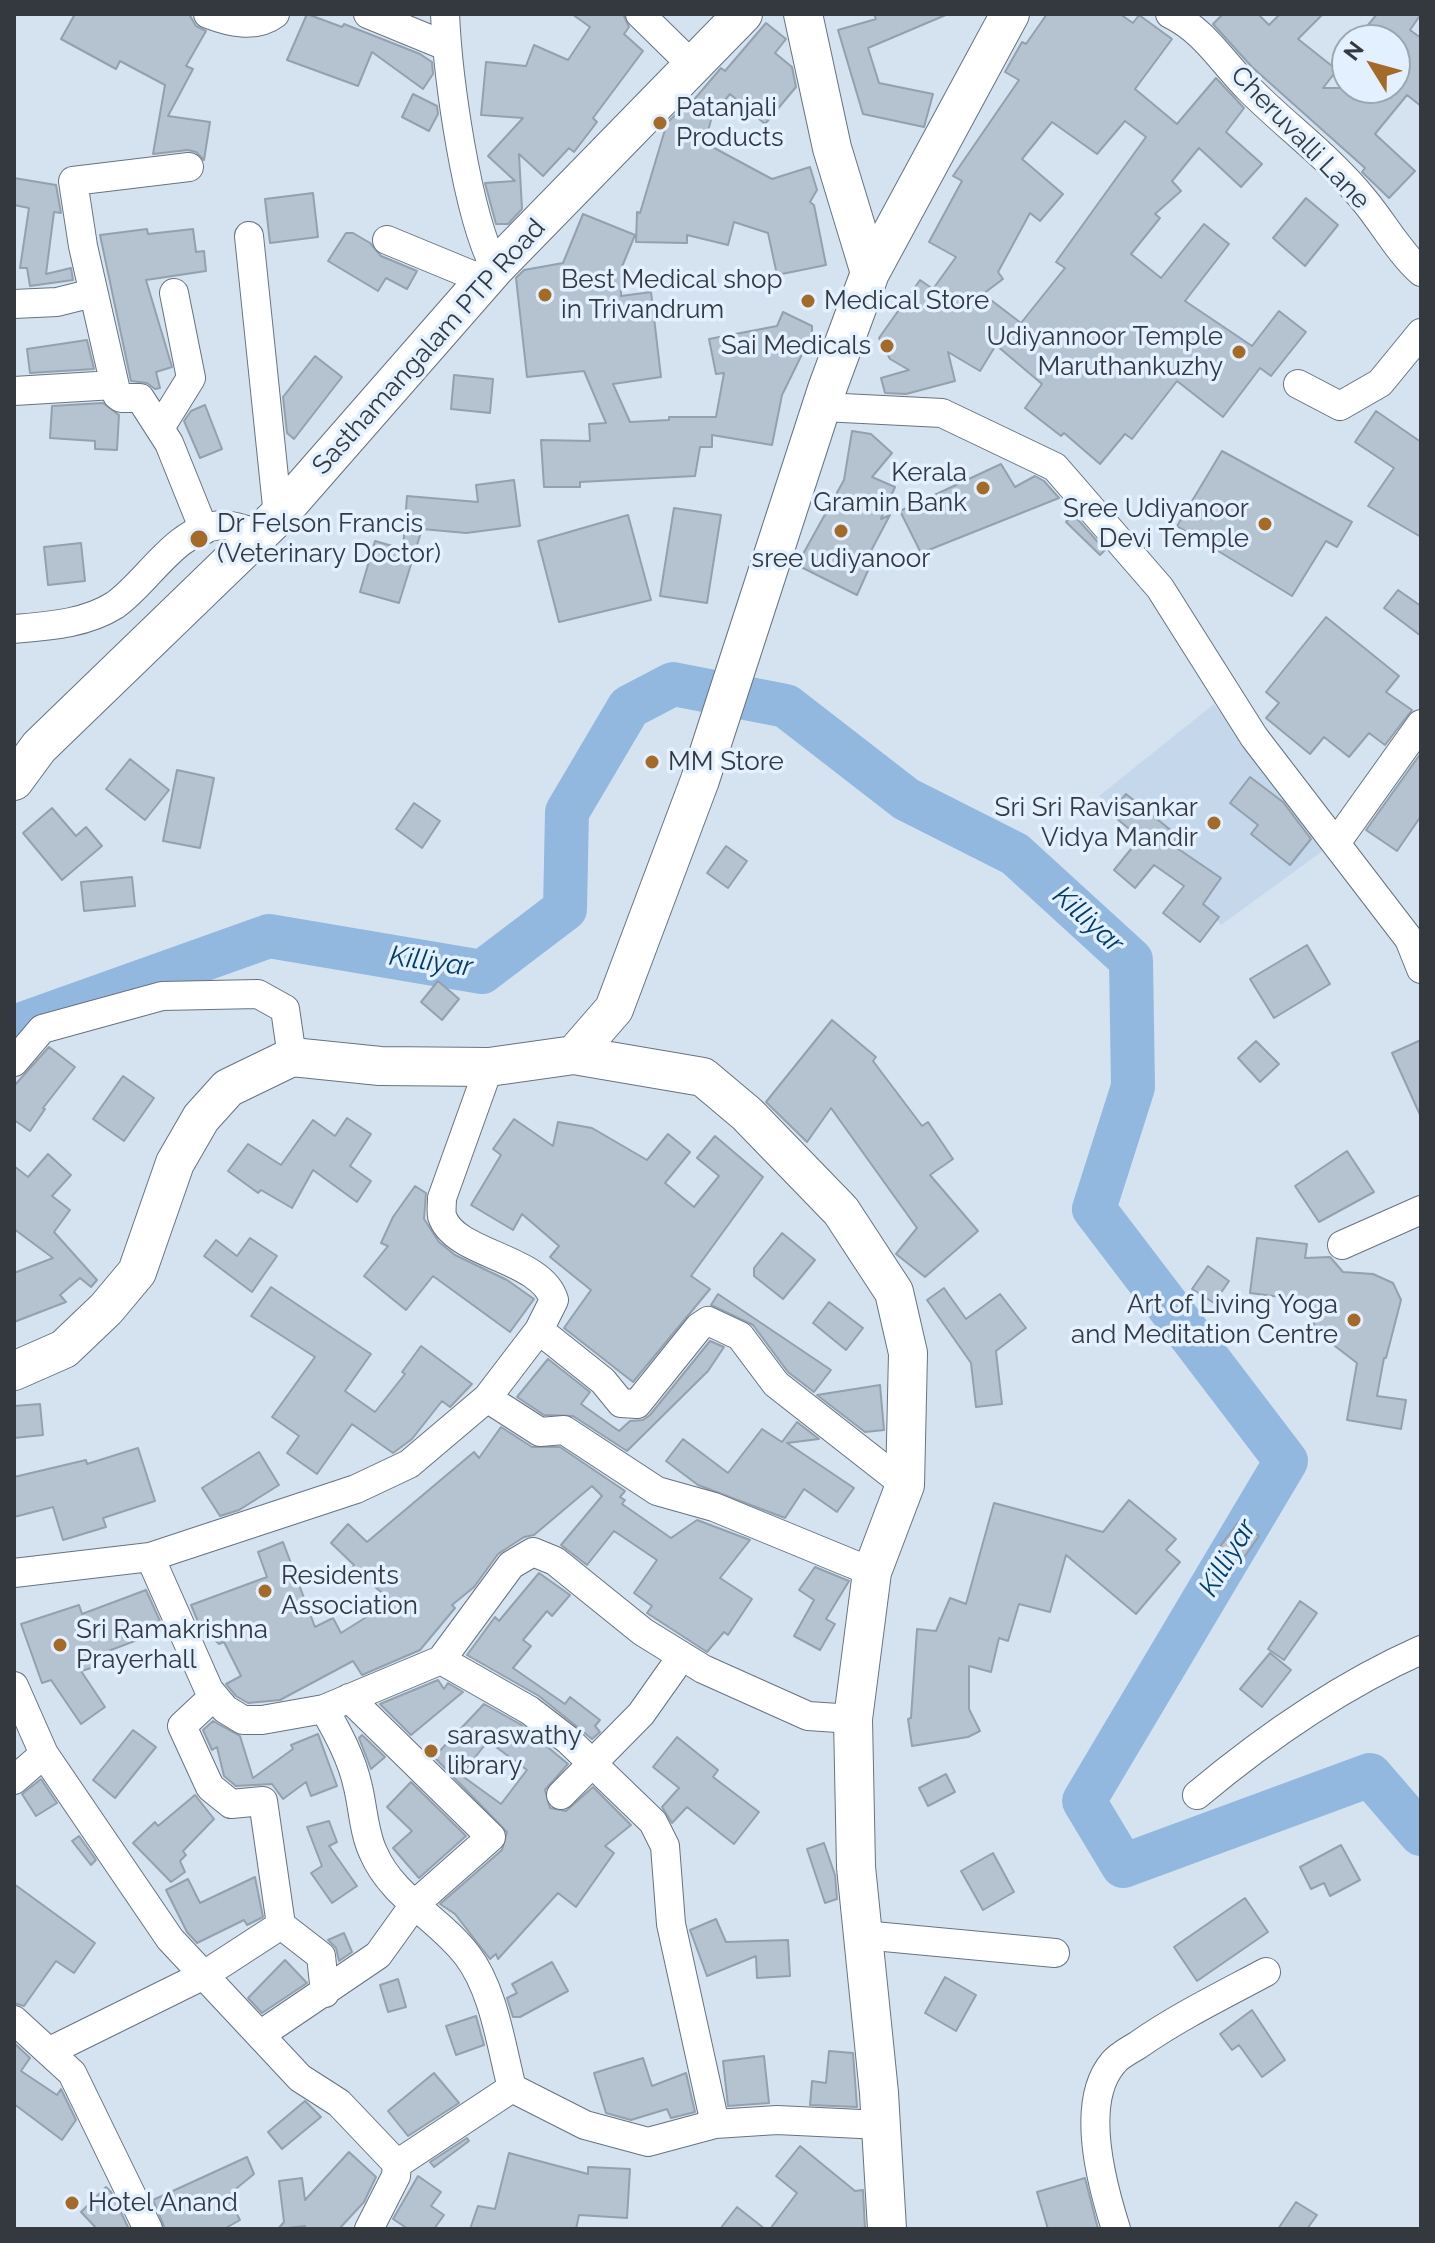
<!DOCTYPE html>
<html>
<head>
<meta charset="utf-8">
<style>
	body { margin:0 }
	#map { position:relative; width:1435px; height:2243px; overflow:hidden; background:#d5e3f1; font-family:Raleway,sans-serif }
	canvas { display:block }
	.frame { position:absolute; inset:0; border:16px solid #34393f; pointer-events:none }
	.north { position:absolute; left:1331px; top:24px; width:80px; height:80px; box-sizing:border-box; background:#e2f0ff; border:2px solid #9ca7b2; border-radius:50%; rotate:307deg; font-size:22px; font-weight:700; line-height:32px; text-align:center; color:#34393f }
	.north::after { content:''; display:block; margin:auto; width:28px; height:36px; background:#a36b27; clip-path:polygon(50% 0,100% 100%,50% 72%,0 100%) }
</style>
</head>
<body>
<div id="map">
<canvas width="1435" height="2243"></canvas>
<div class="frame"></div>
<div class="north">N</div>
</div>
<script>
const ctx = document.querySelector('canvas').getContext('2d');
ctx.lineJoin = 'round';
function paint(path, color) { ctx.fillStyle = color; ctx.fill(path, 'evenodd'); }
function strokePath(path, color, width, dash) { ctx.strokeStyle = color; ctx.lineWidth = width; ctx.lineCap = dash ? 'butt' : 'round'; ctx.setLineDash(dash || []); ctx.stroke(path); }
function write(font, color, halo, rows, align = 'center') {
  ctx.font = font + ' Raleway,sans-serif'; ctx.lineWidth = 7; ctx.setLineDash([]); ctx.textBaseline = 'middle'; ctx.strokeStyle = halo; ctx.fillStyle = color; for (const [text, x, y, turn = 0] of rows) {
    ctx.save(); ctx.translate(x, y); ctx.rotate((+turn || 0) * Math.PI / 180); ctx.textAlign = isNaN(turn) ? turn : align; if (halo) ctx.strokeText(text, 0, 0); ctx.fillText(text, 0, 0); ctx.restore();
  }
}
paint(new Path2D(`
	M1214,704l110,146 -103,75 -122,-129z`), '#c4d7eb');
strokePath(new Path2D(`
	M14,1027l255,-91 213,36 83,-63 2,-97 62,-105 44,-23 113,22 120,93 109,55 116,106 2,127 -39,122 192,252 -202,340 39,65 247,-91 51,59`), '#92b8e0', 44);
const building = new Path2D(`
	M75,14h114l7,12 10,5 -20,35 7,3 -25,47 42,6 -6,38 -8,-8 -8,-2 -35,4 12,-69 -45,-24 -4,8 -55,-30z
	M307,14l35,13 2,-3 76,30 12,8 1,12 -10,15 -51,-37 -14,34 -71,-26z
	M572,14h51l6,13 -5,7 19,17 -50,67 4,4 -23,30 -5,-4 -26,28 -24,-22 3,55 -14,15h-12l-11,-41 30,-2 -27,-25 35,-38 -42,-3 5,-53 40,4 8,-21 34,15 22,-33z
	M874,14h74l-80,34 11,35 54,11 -9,33 -61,-13 -25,-84 38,-11z
	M1047,14h73l13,9 6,-8 33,24 -37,50 42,35 39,-46 28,30 -18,24 36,32 -21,23 -42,-39 -27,33 9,10 -26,23 5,4 -29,36 30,24 43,-54 25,20 -44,57 67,45 27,-35 27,21 -35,44 -11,-8 -37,49 -46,-36 -45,58 -7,-5 -25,30 -36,-31 -3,3 -36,-28 17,-24 -46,-39 -16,26 -32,-19 7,29 -49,13 -21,-1 -4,-15 28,-8 -19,-11 -11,-21 41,-58 13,9 23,-32 -27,-15 33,-61 -9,-5 66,-96 -14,-8 17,-30 4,2zM1125,121l21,16 -90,125 9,6 -44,55 -38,-29 20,-15 -5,-7 32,-59 10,8 23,-27 -41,-35 30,-37 45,32z
	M1223,14h35l11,11 11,-11h43l-25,25 39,31 -14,18h72v-48h-39l21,-26h44l-11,16 11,8v68l-14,-11 -32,39 40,37 -26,27 -27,-26 3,-4 -113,-101 -39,-43z
	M766,23l20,16 -11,14 17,14 4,20 -31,37 -35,-30 -18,22 -7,27 67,36 38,-12 7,23 -7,12 4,3 12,60 -49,10 -9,-42 -34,-11 -6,23 -41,-10v8l-51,-1 1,-30 3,1 27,-90 9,-9 5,1 40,-47 4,3z
	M413,94l24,12 1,8 -9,17 -27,-14z
	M14,178l42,7 5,28 -7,-1 -8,62 25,-6 2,12 -43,6 -3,-18h-7l9,-60 -15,-3z
	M313,193l5,44 -48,6 -5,-44z
	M1306,198l32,27 -33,41 -32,-28z
	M583,214l52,21 -14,34v27l30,-4 10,85 -48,7 17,38 39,-2v-3h47l8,-44 -8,1 -7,-35 68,-13 6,-14 29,14v8l-30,61 -10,50 -60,-10v12h-12l-5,29 -115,6v5h-36l-3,-47 49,1 -1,-17 17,-1 -22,-52 -57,6 -11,-99 8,-8 39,-7z
	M147,229l1,5 45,-5 3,23 8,-1 2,20 -60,9 26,87 -16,5 4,16 -5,1 -8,-6 -16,-2 -31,-146z
	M346,233h7l17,10 11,13 36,15 -10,18 -21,-11 -8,13 -50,-30z
	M87,340l7,29 -64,4 -3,-24z
	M315,356l27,21 -48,62 -7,-6 -4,-36z
	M454,375l39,4 -3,34 -39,-4z
	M103,403l16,12 -2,35 -22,-1v-8l-45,-3 2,-32z
	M205,405l17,44 -22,9 -16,-37 7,-10z
	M1376,411l45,31v95l-53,-31 26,-38 -39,-26z
	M852,431l19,3 21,19 -20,24 23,10 -14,32 9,-4 -26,49 6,2 -13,29 -60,-30 47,-85z
	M1222,451l130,71 -15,25 -11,-6 -34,55 -115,-70z
	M1001,464l14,23 20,-11 9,5 15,17 -138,55 -21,-42z
	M514,480l6,46 -54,7 -44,-4 -23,74 -39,-11 15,-51 28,8 4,-53 71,6 -2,-17z
	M674,508l47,7 -14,88 -47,-7z
	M1073,514l32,36 -5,5 -34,-33z
	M628,515l23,85 -92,22 -21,-81z
	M81,543l4,38 -37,4 -4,-38z
	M1398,590l23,16v30l-37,-28z
	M1326,617l73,59 -13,16 26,18 -27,35 -16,-12 -20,24 -25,-20 -14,17 -44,-36 13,-15 -13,-11z
	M1421,753v63l-24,35 -31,-21z
	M130,759l39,31 -24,30 -39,-31z
	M177,770l37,8 -14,70 -37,-7z
	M1250,777l33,25 28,37 -21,26 -39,-31 7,-9 -28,-22z
	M1126,794l52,42 -7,8 50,34 -18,26 16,13 -19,25 -37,-29 21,-27 -30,-21 -19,23 -21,-18 26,-32 -30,-25z
	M414,803l26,18 -18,27 -26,-19z
	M52,808l24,28 10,-9 16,19 -40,34 -39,-47z
	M726,846l21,15 -19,27 -21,-15z
	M132,877l3,29 -51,5 -3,-29z
	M1307,945l23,39 -56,34 -24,-39z
	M438,981l21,18 -17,21 -21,-18z
	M832,1020l44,37 -3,4 49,65 6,-4 25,37 -23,16 48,56 -53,46 -29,-23 21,-26 -86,-120 -24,34 -41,-40z
	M1421,1040v77l-29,-64z
	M1256,1041l23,23 -19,18 -22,-24z
	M49,1047l26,20 -32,41 2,1 -15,22 -16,-11v-34z
	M123,1076l31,22 -30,43 -31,-22z
	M347,1118l24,16 -21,32 21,15 -14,21 -44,-32 -21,38 -31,-18 -3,3 -30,-22 20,-27 33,21 32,-45 22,16z
	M514,1119l39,27 5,-24 34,6 55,32 21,-26 22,18 -25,31 29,24 25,-31 -22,-18 18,-22 48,41 -72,99 19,13 -77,93 -69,-54 27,-38 -41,-33 9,-11 -37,-32 -9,16 -42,-25 30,-50 -8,-6z
	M1347,1151l27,41 -55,30 -24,-36z
	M48,1154l23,21 -19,21 18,14 -16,22 43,48 -6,7 -11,-9 -20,17 6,7 -52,20v-49l39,-15 -39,-29v-63l14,11z
	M415,1186l11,7 -2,26 15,23 16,13 52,25 27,19 -24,33 -77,-56 -27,34 -42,-34 24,-30 -7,-3 12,-26z
	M782,1233l33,27 -32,39 -29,-23v-8z
	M250,1238l27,18 -25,36 -48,-36 12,-16 21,16z
	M1257,1238l50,6 -2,14 25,-1 13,15 30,2 20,9 8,17 -15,58h-2l-7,38 29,4 -5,29 -54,-9 10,-57 -39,-30 -14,-33 -54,-7z
	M1208,1266l21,15 -15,22 -22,-14z
	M271,1287l100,67 -26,37 30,21 30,-38 -3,-2 19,-26 51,38 -22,23 -8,-6 -30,38 -19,14 -41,-29 -35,50 -30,-21 12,-17 -27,-19 43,-60 -64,-41z
	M944,1288l22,31 34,-25 26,34 -30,23 6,53 -26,3 -5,-44 -44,-63z
	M718,1294l113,76 -17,22 -26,-20 -35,-47 -42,-20z
	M829,1302l34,26 -17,22 -33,-27z
	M710,1341l14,6 -16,24 -81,80 -54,-35 -29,-1 -27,-18 31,-38 42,33 -9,12 38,27 11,-10 13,-1 7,-5z
	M880,1385l4,45 -19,2 -48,-37z
	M40,1404l3,31 -29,3v-32z
	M797,1422l22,17 -32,4 67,45 -17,24 -33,-23 -19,29 -87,-33 -32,-24 17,-22 45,34 34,-44 20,13z
	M501,1427l31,20h28l65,44 -5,6 5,3 -3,4 49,34 26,-18 53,20 -30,38 32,21 -24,36 -4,-3 -17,20 -60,-39 5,-7 -18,-13 23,-33 -43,-29 -27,34 -26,-20 41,-49 -10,-10 -58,49 -10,2 -26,17 -24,33 -22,18 3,3 -35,42 -58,25 -9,-14 -73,39 -32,3 -12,-7 -10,-12 15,-8 -17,-34 -5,2 -9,-9 -5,3 -14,-33 76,-28 -9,-25 25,-10 32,85 18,-9 8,15 51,-32 -40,-33 2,-3 -23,-22 17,-19 19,18 107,-90 5,6z
	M138,1448l17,53 -52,17 3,9 -43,13 -10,-33 -39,10v-40l72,-17 1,4z
	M259,1452l20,33 -40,25 -19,6 -18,-28z
	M1129,1500l47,39 -10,11 14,12 -44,52 -70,-59 -16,57 -31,-8 -11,37 -9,-3 -8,34 -22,-6v43l11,22 -12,6 -56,9 -4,-27 3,-1 6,-89 19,2 14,-33 16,6 28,-101 109,29z
	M1239,1521l20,15 -19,27 -21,-15z
	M815,1567l34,14 -23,38 9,5 -15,26 -26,-14 20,-36 -15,-10z
	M539,1573l31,22 -18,21 -5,-5 -24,29 8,6 -18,22 52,36 5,-7 30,23 -5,6 5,6 -8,7 -53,-43 -72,-41 28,-38 4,4z
	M146,1590l18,40 -69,26 3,10 -17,5 24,36 -24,17 -30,-44 -9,3 -21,-59 58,-19 3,9z
	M1300,1601l17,12 -33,47 -16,-11z
	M1270,1653l21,17 -29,37 -22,-18z
	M438,1680l6,9 4,-6 15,9 -52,43 -31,-31z
	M484,1704l36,20 48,40 -23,26 5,18 16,3 27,-24 38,38 -26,21 9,7 -38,54 -18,-14 -60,66 -2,-5 -6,5 -35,-45 -15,-10 62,-54 5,-18 -73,-75zM488,1741l39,29 -26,34 -40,-29z
	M213,1721l27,15 13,42 40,-29 -2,-4 27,-11 19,52 -26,10 -5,-14 -23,17 -11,-15 -36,2 -12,-10 -7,-29 -5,3 -9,-20z
	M133,1730l23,17 -41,51 -22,-18z
	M362,1735l23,22 -14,12 -12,-31z
	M677,1737l41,33 -5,7 46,35 -25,32 -47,-37 -15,16 -10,-16 17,-19 -26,-21z
	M946,1774l9,18 -27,14 -9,-18z
	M41,1779l16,24 -21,13 -14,-22z
	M411,1782l55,54 -47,42 -26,-30 19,-17 -25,-24z
	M195,1795l19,24 -31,32 3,4 -6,6 5,11 -14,10 -38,-39 22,-21 3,4z
	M329,1821l8,21 -8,4 28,40 -25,17 -21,-30 11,-7 -15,-39z
	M79,1836l17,24 -5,5 -19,-24z
	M824,1843l11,32 2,24 -12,4 -18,-54z
	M1341,1845l19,35 -30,16 -6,-13 -13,6 -11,-22z
	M993,1853l21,39 -31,18 -22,-39z
	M255,1877l8,40 -16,8 -3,-5 -47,23 -10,-11 -21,-42 22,-11 12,24z
	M14,1884l81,59 -21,30 -18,-12 -32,45 -10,-3z
	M1245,1898l23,34 -71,49 -23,-34z
	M716,1919l10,23 62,-2 2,36 -33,2 -1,-22 -49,20 -17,-46z
	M344,1933l8,19 -13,9 -3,-13 -8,-8z
	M285,1960l22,23 -45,30 -14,-15z
	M552,1962l16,29 -48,26h-7l-6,-19 10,-5 -5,-9z
	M945,1977l31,18 -20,36 -31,-18z
	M398,1979l8,28 -18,5 -8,-27z
	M1252,2010l33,50 -23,17 -23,-32 -7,5 -12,-16z
	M476,2016l8,29 -28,10 -10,-29z
	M14,2043l16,15 -9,13 36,24 4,-6 15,31 -14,20 -48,-36z
	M829,2051l24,2 4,54 -47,-2 2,-24 14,2z
	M764,2056l5,47 -41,3 -5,-45z
	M643,2058l9,28 34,-13 9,39 -24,6 -4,-9 -36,11 -25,-7 -12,-40z
	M434,2073l25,30 -51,33 -20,-25z
	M305,2101l16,16 -39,32 -14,-17z
	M467,2138l2,3 -35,26 -4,-5z
	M800,2146l55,45 8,-1 2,39h-95l27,-36 -21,-17z
	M349,2152l27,25 -12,25 -25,27h-34v-3l-27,3 6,-7 -5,-41 23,-3 3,22z
	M509,2153l79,21v-7l42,2 -3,49 -48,-3 -3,14h-106l8,-23 17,3z
	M247,2157l7,17 -27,22 13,24 -16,9h-59l-12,-29z
	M418,2176l23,16 -10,14 13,9 -10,14h-26l-15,-10z
	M1085,2178l13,51h-50l-11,-37z
	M106,2187l5,5 18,37h-32l-16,-17z
	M1296,2202l21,13 -10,14h-29z
	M737,2207l28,22h-45z`);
paint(building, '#b5c2d0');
strokePath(building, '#93a0ae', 2);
const street = new Path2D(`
	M208,14c21,8 47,15 67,0
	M368,14l78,32
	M445,14c3,64 21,198 50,254
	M640,14l53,52
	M1170,14c35,17 52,48 79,75 38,38 81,69 115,111 20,24 34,51 57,72
	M189,167l-116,14 10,65 34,149 4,3h19l29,45 35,87
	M249,236l29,280
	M387,240l97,40
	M14,304l43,-2 36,-9
	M1298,384l42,22 40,-23 41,-50
	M14,391l100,-6
	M823,407l119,6 113,54 105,121 94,149 155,202 12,30
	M160,428l31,-50 -17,-85
	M14,629c34,-3 71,-5 101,-24 34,-24 60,-76 106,-80 11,-1 26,6 36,8
	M1336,843l85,-119
	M14,1062l28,-33 120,-33 96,-2 27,15 7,48
	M1342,1245l79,-35
	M539,1330l64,51 18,22 16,1 62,-77 9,-6 32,15 36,48 129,101
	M487,1398l53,34 24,-2 93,61 57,16 158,65
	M150,1557l59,133 16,19 18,11h19l62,-11 117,-49 70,-95 22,-13 22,9 88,71 60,37 105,47 45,3
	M14,1573l136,-16 206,-68 53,-25 78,-66 52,-68 15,-30c-13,-43 -100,-45 -112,-84 -1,-5 0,-13 0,-18l47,-131
	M441,1660l88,50 39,30 85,82 12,24 6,78 44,200
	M14,1686l30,68 126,185 130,139 39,25 58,61
	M214,1696l-32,30 28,61 21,17 32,-3 18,124 40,31 4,37
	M324,1709c14,24 28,50 34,78 5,21 6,46 15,65 19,45 66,66 94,103 27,35 34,91 45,133
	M14,1780l30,-26
	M561,1795l80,-81 41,-58
	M1197,1795c67,-56 143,-109 224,-145
	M863,1935l192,18
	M14,2020l58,53 76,156
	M260,2035l118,-80 36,-50 77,-68 -142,-139
	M52,2050l152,-75 77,-50
	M369,2229l27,-53 1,-12 115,-76 73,37 63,17 67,-18 62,-4 104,5
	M1116,2229c-14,-44 -37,-126 -3,-166 5,-7 17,-13 25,-18 40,-28 85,-50 128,-73`);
const secondary = new Path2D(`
	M803,14l29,134 38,125
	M14,781l25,-34 239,-231 217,-248 248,-254
	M574,1055l40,-46 86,-229 127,-391 43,-116 140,-259
	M14,1371l50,-22 42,-40 31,-37 38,-109 26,-45 27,-30 64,-31 88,9 109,1 85,-12 129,22 44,37 94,97 53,81 14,61 -3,132 -33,87 -19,147 3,148 23,226 8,136`);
strokePath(street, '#677380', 30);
strokePath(secondary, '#677380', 40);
strokePath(street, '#fff', 28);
strokePath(secondary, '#fff', 38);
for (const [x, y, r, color] of [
	[660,123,8,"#a36b27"],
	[545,295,8,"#a36b27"],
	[808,301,8,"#a36b27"],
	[887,346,8,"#a36b27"],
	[1239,352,8,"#a36b27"],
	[983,488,8,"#a36b27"],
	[1265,524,8,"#a36b27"],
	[841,531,8,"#a36b27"],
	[199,539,10,"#a36b27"],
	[652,762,8,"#a36b27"],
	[1214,823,8,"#a36b27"],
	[1354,1320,8,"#a36b27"],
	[265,1591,8,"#a36b27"],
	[60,1645,8,"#a36b27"],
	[431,1751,8,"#a36b27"],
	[72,2203,8,"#a36b27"]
]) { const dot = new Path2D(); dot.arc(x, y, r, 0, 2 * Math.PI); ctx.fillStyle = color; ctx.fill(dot); strokePath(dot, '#e2f0ff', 3); }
write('26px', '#34393f', '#e2f0ff', [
	["Patanjali",676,108],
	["Products",676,138],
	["Best Medical shop",561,280],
	["in Trivandrum",561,310],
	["Medical Store",824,301],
	["Udiyannoor Temple",1223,337,"right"],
	["Maruthankuzhy",1223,367,"right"],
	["Sai Medicals",871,346,"right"],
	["Kerala",967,473,"right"],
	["Gramin Bank",967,503,"right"],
	["Sree Udiyanoor",1249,509,"right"],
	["Devi Temple",1249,539,"right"],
	["Dr Felson Francis",217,524],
	["(Veterinary Doctor)",217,554],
	["sree udiyanoor",841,559,"center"],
	["MM Store",668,762],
	["Sri Sri Ravisankar",1198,808,"right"],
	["Vidya Mandir",1198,838,"right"],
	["Art of Living Yoga",1338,1305,"right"],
	["and Meditation Centre",1338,1335,"right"],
	["Residents",281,1576],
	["Association",281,1606],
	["Sri Ramakrishna",76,1630],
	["Prayerhall",76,1660],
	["saraswathy",447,1736],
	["library",447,1766],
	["Hotel Anand",88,2203]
], 'left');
write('26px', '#34393f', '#e2f0ff', [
	["Cheruvalli Lane",1300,138,46],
	["Sasthamangalam PTP Road",429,347,-48]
]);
write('italic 28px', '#003e6f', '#e2f0ff', [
	["Killiyar",1088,920,42],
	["Killiyar",431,962,8],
	["Killiyar",1228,1558,-59]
]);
</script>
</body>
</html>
